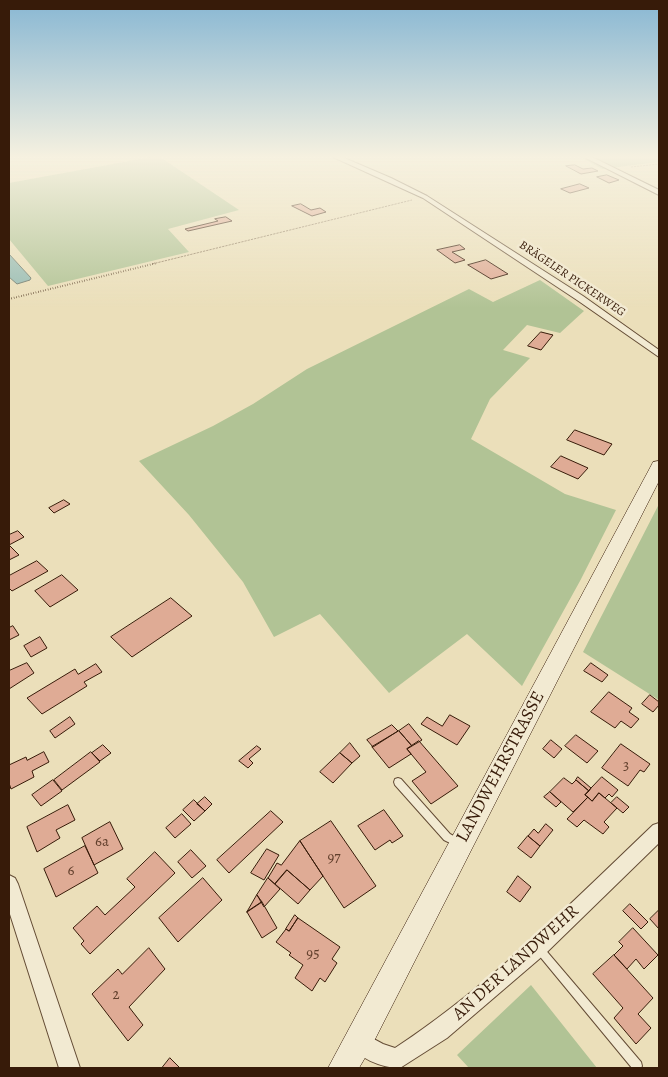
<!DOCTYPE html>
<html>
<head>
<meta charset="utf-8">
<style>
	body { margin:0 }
	#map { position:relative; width:668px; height:1077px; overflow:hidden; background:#ebdfba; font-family:Alegreya,serif }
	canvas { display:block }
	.frame { position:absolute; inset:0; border:10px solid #371b09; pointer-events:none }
</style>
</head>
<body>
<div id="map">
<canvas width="668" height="1077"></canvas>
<div class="frame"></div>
</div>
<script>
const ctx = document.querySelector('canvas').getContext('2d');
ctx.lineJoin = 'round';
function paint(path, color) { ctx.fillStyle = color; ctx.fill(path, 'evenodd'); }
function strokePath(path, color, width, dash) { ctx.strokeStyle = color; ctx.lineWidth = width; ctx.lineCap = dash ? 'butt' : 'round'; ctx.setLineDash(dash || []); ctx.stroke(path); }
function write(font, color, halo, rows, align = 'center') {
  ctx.font = font + ' Alegreya,serif'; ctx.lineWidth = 5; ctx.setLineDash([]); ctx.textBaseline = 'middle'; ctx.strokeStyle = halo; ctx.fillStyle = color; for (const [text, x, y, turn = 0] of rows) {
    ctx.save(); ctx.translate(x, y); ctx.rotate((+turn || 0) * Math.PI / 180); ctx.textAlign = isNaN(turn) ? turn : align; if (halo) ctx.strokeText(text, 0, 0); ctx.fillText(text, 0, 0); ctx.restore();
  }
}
paint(new Path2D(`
	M151,157h9l79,53 -71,19 21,23 -141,34 -39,-47v-56z
	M580,157h79v5l-57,7z
	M540,280l44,31 -24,22 -33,-8 -24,25 27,8 -40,41 -19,40 94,55 51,16 -36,71 -58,105 -55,-52 -78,59 -69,-79 -46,23 -31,-55 -54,-67 -50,-54 74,-35 40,-22 54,-35 162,-80 24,13z
	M659,504v196l-76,-48z
	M531,985l66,83h-128l-12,-13z`), '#b1c395');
const water = new Path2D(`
	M9,254l22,24 -1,2 -13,4 -8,-7z`);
paint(water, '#98bcb3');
strokePath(water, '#717c6f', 1);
const building = new Path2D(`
	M575,165l8,4 9,-1 6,3 -17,3 -15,-8z
	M607,175l12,5 -10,3 -12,-6z
	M580,184l9,4 -19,5 -9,-4z
	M301,204l10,6 9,-2 6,4 -14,4 -20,-10z
	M226,217l6,4 -44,10 -3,-2 33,-8 -3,-2z
	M460,245l5,4 -13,3 13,8 -10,3 -18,-13z
	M486,260l22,14 -17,5 -23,-14z
	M541,332l12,3 -12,15 -13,-4z
	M575,430l37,14 -8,11 -37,-15z
	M561,456l27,12 -10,11 -27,-12z
	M64,500l6,4 -16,9 -5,-5z
	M18,531l6,6 -15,8 10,10 -10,5v-25z
	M37,561l11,10 -36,20 -3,-3v-12z
	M62,575l16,15 -28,17 -15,-16z
	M171,598l21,18 -60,41 -21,-20z
	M13,626l6,9 -10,5v-12z
	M40,637l7,11 -16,9 -7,-11z
	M27,663l7,10 -25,16v-18z
	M591,663l17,12 -6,7 -18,-11z
	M96,664l6,8 -18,10 3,4 -45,28 -15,-16 48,-29 3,5z
	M609,692l23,16 -3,4 10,7 -8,9 -10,-7 -6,7 -24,-16z
	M650,695l9,7v3l-6,7 -11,-8z
	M450,715l20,11 -13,19 -36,-21 6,-7 15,9z
	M70,717l5,7 -20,14 -5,-7z
	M409,724l13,16 -10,6 -13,-15z
	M392,725l6,6 -25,16 -6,-7z
	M399,731l13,15 -5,3 4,5 -22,14 -17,-21z
	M576,735l22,16 -11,12 -22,-17z
	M551,740l11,9 -8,9 -11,-9z
	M419,741l39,45 -27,18 -19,-23 14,-9 -19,-23z
	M350,743l10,13 -8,7 -12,-10z
	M621,744l29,20 -6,8 -4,-2 -12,16 -26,-18z
	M103,745l8,8 -11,8 -8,-8z
	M257,746l4,3 -12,10 4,4 -5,5 -9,-7z
	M44,752l5,10 -17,9 2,6 -23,12 -2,-6v-18l17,-8 1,3z
	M91,752l9,10 -38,28 -8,-10z
	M340,753l12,10 -19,20 -13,-11z
	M578,777l13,11 -2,3 -13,-11z
	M602,777l16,13 -6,7 -3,-3 -4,4 -6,-5 -7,8 -7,-6z
	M564,778l8,6 4,-4 13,11 -4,4 3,2 -15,15 -23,-20z
	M53,780l9,11 -21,15 -9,-11z
	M550,792l11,10 -5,5 -12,-10z
	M599,793l18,15 -13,14 5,5 -6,7 -19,-14 -7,7 -10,-8 21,-22 4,4z
	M205,797l7,7 -7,7 -8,-7z
	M617,797l12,10 -6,6 -12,-10z
	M194,800l11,11 -11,10 -11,-11z
	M68,805l7,15 -19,10 4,8 -23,14 -10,-25z
	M384,810l19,26 -11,7 -2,-3 -15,10 -17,-24z
	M271,811l12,11 -54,51 -12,-13z
	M182,814l9,10 -16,14 -9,-10z
	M331,821l45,65 -32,22 -44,-67z
	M110,822l13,27 -29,16 -12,-27z
	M546,824l7,6 -13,16 -12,-10 6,-7 4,4z
	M528,836l12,10 -9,12 -13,-10z
	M300,841l23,35 -13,14 -23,-20 -12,14 -7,-6 9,-15 4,2z
	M85,846l13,27 -42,24 -12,-28z
	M267,849l12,6 -15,25 -13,-7z
	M191,850l15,16 -14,12 -14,-16z
	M155,852l20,21 -85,81 -9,-10 3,-3 -11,-13 24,-22 8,9 30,-28 -8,-8z
	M287,870l23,20 -12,14 -23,-20z
	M518,876l13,11 -11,15 -13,-10z
	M203,878l19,22 -44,42 -19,-24z
	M268,878l12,11 -16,18 -7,-12z
	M257,895l5,7 -15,10z
	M262,902l15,26 -15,10 -15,-26z
	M630,904l18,18 -7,7 -18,-18z
	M659,910v19l-9,-10z
	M295,915l3,3 -9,13 -3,-2z
	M298,918l42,29 -8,12 5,4 -12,19 -5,-4 -8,13 -17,-13 8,-13 -14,-10 2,-2 -15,-11 10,-13 3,2z
	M633,928l25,27 -14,14 -8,-10 -9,10 -13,-14 9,-9 -4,-4z
	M149,948l16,21 -36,38 14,18 -15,16 -36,-47 26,-25 4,5z
	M614,955l39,43 -15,16 13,14 -15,16 -22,-26 9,-10 -30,-34z
	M170,1058l10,10h-18z`);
paint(building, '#dfab95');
strokePath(building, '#371b09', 1);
const lane = new Path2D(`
	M398,778l3,1 49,55 11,6 1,3 -1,3 -3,1 -14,-7 -49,-55 -1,-3 1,-3z
	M540,945l3,2 98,115 1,4 -1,2h-9l-95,-115 -2,-3 2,-3z`);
const street = new Path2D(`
	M333,157h9l49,21 36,18 156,100 76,54v7l-82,-57 -154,-102z
	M584,157h8l67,33v5z
	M659,823v20l-114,111 -98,84 -47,30c-17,0 -45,-10 -51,-27l3,-7 7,-3 24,13 12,4c95,-62 176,-145 258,-223z
	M9,875l6,3 3,6 62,184h-21l-50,-157z`);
const secondary = new Path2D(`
	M659,461v20l-290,570 -10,17h-31l323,-602 2,-4z`);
strokePath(lane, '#644c35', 2);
strokePath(street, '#644c35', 2);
strokePath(secondary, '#371b09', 1);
strokePath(new Path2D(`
	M631,167l28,-3
	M152,264l260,-64`), '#371b09', 1, [0.5, 1]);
strokePath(new Path2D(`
	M9,299l148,-36`), '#371b09', 2, [0.5, 2]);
paint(lane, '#f2ead2');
paint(street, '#f2ead2');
paint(secondary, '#f2ead2');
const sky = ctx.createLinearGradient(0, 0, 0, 308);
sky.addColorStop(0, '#88b7d3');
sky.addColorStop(0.51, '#f6f1e0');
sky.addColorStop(1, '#f6f1e000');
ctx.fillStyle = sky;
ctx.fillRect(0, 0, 668, 308);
write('12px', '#371b09', '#f2ead2', [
	["BRÄGELER PICKERWEG",572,279,34]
]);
write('15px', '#613f2c', null, [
	["3",626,766],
	["6a",102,842],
	["97",334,858],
	["6",71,871],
	["95",313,954],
	["2",116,995]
]);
write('18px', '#371b09', '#f2ead2', [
	["LANDWEHRSTRASSE",501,767,-62],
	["AN DER LANDWEHR",516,963,-42]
]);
</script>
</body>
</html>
